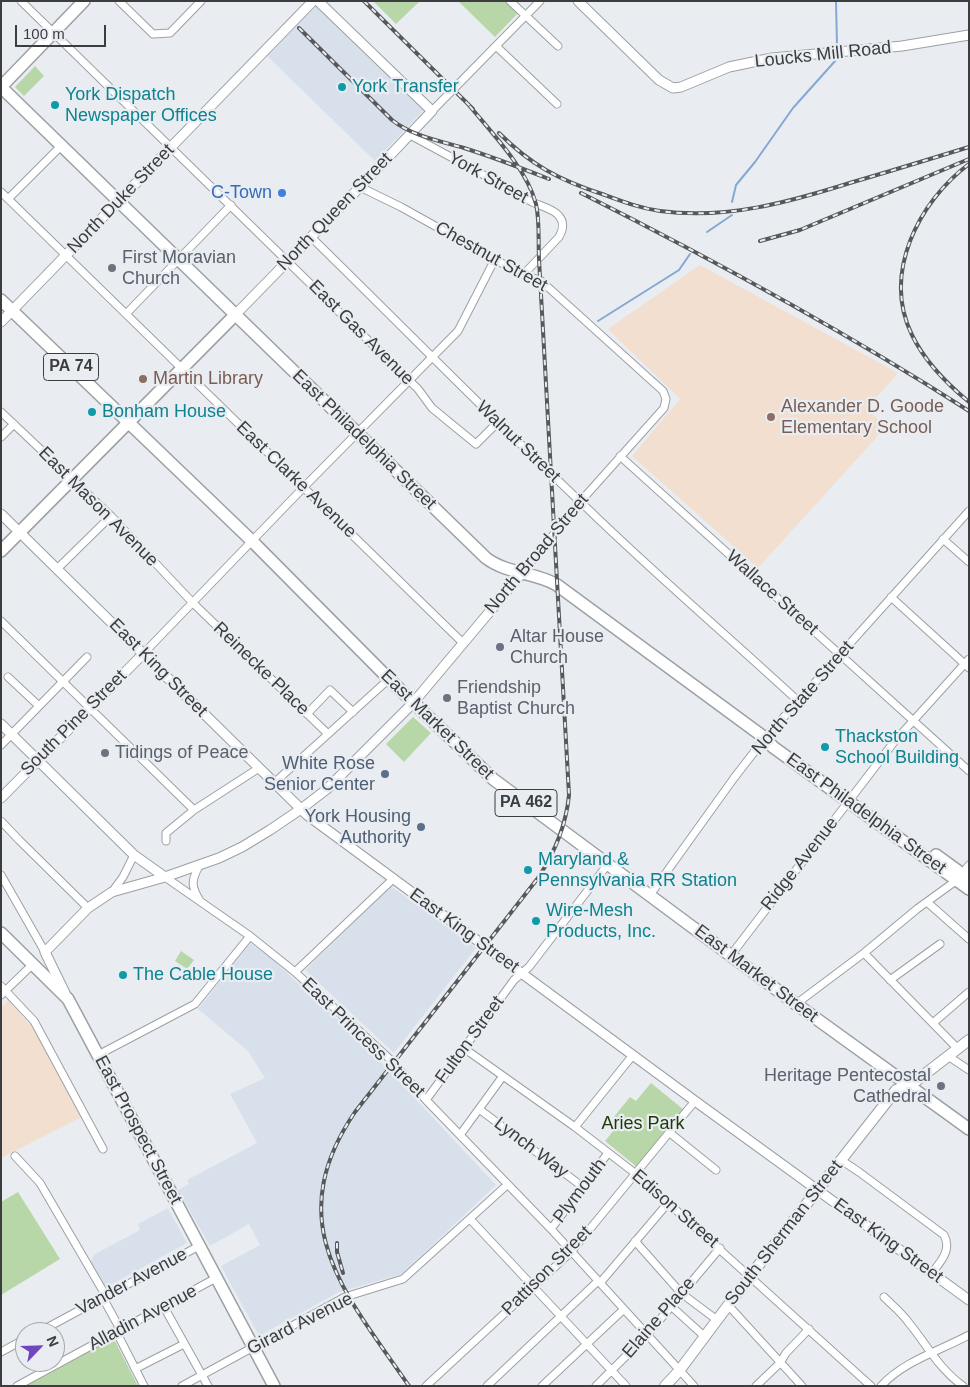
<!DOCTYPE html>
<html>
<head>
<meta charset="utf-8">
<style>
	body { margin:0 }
	#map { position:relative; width:970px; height:1387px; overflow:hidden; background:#e9edf2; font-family:Arial,sans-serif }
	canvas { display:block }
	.frame { position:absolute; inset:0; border:2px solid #3b3d3e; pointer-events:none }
	.north { position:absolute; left:15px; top:1322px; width:50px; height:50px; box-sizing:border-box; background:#e9edf2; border:1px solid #a3a7aa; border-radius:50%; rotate:66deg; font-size:14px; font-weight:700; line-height:20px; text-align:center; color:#3b3d3e }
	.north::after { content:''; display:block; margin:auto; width:18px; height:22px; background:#7046be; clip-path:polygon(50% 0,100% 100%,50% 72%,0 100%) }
	.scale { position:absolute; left:15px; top:25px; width:91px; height:22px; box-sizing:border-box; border:2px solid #3b3d3e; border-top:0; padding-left:6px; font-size:15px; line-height:18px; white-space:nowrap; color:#3b3d3e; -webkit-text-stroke:4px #e9edf2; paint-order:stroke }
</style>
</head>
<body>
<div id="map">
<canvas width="970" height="1387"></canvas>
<div class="frame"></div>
<div class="north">N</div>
<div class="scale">100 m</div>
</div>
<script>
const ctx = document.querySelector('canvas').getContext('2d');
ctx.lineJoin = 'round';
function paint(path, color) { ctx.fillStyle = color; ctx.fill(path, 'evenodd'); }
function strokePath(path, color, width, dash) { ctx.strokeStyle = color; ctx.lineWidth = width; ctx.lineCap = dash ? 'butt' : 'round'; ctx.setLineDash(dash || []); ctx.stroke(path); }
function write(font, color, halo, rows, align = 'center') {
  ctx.font = font + ' Arial,sans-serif'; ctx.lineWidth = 4.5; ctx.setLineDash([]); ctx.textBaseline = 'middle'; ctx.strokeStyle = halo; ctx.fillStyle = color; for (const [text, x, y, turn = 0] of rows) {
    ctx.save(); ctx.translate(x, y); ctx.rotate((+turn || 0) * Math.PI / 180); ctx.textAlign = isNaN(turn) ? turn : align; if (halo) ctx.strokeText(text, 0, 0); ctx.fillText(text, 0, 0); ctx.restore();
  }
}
paint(new Path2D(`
	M316,5l108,105 -49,51 -108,-105z
	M391,886l85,62 -82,105 -89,-83z
	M250,943l22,16 92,85 132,141 -94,89 -63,18 -80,44 -38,-70 39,-21 -11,-21 -39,22 -32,-56 11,-6 -2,-4 70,-37 -27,-49 35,-16 -17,-27 -50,-42z
	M168,1208l19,35 -82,45 -15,-26 5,-8 45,-24 -2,-6z`), '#d8e1eb');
paint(new Path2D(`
	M700,265l198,108 -31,35 19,19 -128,141 -126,-112 48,-57 -72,-70z
	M8,1001l26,28 48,88 -81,41v-151z`), '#f2dfcf');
paint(new Path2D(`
	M373,1h47l-24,23z
	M458,1h48l12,12 -23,24z
	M35,66l9,10 -20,20 -9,-9z
	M413,717l18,16 -27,29 -18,-18z
	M181,951l13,9 -7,9 -12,-8z
	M651,1083l33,27 -47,57 -32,-26 14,-17 -6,-6 17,-21 6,4z
	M18,1192l42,67 -59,36v-93z
	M112,1335l26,51h-117z`), '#b8d7a8');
strokePath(new Path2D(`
	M836,1l1,44
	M732,202l4,-17 19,-23 38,-54 43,-48
	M707,232l25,-17
	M598,321l81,-51 11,-16`), '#85a8d2', 2);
const minor = new Path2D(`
	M21,1l397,388 14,19 44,36 22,-22
	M119,1l34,33 17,-1 31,-32
	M510,1l48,45
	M496,46l61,58
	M432,111l108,-110
	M410,135c41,22 82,44 122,67 8,4 22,7 27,14 6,7 4,14 0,21l-36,38
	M360,187l41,20 122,68 17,5 123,111 3,8 -2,9 -84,94 -57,70
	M1,192l462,451
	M8,199l53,-53
	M311,237c93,91 184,184 278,273 68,66 140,127 209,191
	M126,314l105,-109
	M1,412l110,104 82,87 135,131
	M1,437l13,-13
	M620,456l349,315
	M943,539l26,23
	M57,569l54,-53
	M891,597l78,71
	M1,621l193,189
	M143,654l160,-166 155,-157 37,-72
	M8,677l31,29
	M307,714l23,-24 23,22
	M1,745l86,-88
	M274,783l115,-104
	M1,821l18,19 69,68
	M166,841v-8l28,-23 65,-42
	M199,866c-8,15 -8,20 1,35
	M1,875l44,77
	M165,877l85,59 45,36 98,90 33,38 125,129 143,157
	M112,892l11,-15 11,-22
	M650,895l84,-117 31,-40 204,-227
	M927,902l42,37
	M864,953l94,96
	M731,955l163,-213 75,-83
	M295,972l98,-93
	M890,980l50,-36
	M1,986l33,35 69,128
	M1,995l32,-31
	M796,1004l68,-51 53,-44 40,-29 12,-15
	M933,1023l36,-31
	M465,1049l110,78 61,47 235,212
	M98,1055l97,-51 55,-68
	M948,1056l21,14
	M426,1100l88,-120 15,-13 79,-103
	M479,1109l104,78
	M575,1127l58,-72
	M670,1133l46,37
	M460,1135l43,-59
	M15,1156l25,27 63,108v7l17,31
	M841,1160l18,12 85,63c8,15 -3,26 -12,38
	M470,1219l156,167
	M551,1229l57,-76
	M635,1241l46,52 36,27
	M600,1283l68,-80
	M884,1297c8,8 18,16 25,26 18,22 30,46 54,63
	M728,1305l74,81
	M671,1306l33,30
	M164,1307l44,79
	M116,1331l28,55
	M39,1332l160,-86
	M1,1352l24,-13
	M135,1369l49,-25
	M17,1386l199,-108
	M182,1386l163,-89 58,-18 104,-94
	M426,1386l145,-134 124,-151
	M487,1386l111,-105
	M542,1386l81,-76
	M596,1386l51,-51 73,-87
	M756,1386l24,-23 6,-10 23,-24
	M881,1386c23,-25 58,-35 88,-51`);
const tertiary = new Path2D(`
	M578,1l81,79 14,8 8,-1 48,-20 43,-9 130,-12 67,-11
	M236,314l124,-127 72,-76 -114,-110
	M1,322l312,-321
	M1,514l306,301 388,286 274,199
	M1,724l133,131 31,22
	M1,798l142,-144
	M65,993l-20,-41 43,-44 24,-16 53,-15 54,-19 23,-11 28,-17 31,-21 26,-20 86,-86 110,-131`);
const secondary = new Path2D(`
	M665,1386l14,-15 71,-95 146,-186 20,-9 53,-41`);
const primary = new Path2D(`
	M1,87l485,471c21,16 49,14 71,27l208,153 8,9 196,142
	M1,87l83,-86
	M1,300l251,241 137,138 104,100 303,225 173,125
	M1,551l235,-237
	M936,855l33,24
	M1,933l67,66 206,387`);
strokePath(minor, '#9ca0a4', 9);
strokePath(tertiary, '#9ca0a4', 11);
strokePath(secondary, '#9ca0a4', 12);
strokePath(primary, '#9ca0a4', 14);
strokePath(minor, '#fff', 7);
strokePath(tertiary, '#fff', 9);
strokePath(secondary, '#fff', 10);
strokePath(primary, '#fff', 11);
const rail = new Path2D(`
	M364,1l109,108
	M299,28l93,92c20,16 48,21 72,28 29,9 57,20 85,31
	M499,133c32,32 60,47 103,61 19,7 37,14 58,17 66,9 130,-9 193,-29 38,-11 77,-23 116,-35
	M969,164c-51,38 -87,110 -57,171 13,27 34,48 57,67
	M581,193c133,67 263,138 388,218
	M760,241l40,-11 169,-71
	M337,1243v9l6,21
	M409,1386c-63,-92 -130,-162 -54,-274l183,-234c17,-26 28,-52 31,-83l-30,-536c-1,-18 1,-37 -3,-55 -9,-35 -45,-72 -68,-100`);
strokePath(rail, '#56585a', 4);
strokePath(rail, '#e9edf2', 2, [5.5]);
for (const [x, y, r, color] of [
	[342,87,5,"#0f9aa8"],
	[55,105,5,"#0f9aa8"],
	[282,193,5,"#3f7fe0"],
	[112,268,5,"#6b7280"],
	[143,379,5,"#8d6e63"],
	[92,412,5,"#0f9aa8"],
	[771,417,5,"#8d6e63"],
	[500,647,5,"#6b7280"],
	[447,698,5,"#6b7280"],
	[825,747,5,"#0f9aa8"],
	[105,753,5,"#6b7280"],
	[385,774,5,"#5c6f8a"],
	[421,827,5,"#5c6f8a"],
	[528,870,5,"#0f9aa8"],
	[536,921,5,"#0f9aa8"],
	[123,975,5,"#0f9aa8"],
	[941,1086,5,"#6b7280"]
]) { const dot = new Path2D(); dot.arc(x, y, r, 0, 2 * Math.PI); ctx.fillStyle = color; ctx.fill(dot); strokePath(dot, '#e9edf2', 2); }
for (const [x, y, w] of [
	[71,367,55],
	[526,803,62]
]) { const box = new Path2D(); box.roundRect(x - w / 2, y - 13.5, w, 27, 4); ctx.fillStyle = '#e9edf2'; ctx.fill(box); strokePath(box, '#3b3d3e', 1); }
write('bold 16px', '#3b3d3e', null, [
	["PA 74",71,367],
	["PA 462",526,803]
]);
write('18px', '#3b3d3e', '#e9edf2', [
	["Loucks Mill Road",823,55,-6],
	["York Street",488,178,29],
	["North Duke Street",121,199,-46],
	["North Queen Street",335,212,-46],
	["Chestnut Street",491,257,29],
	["East Gas Avenue",361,333,45],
	["East Philadelphia Street",364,440,44],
	["Walnut Street",518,442,44],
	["East Clarke Avenue",296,480,44],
	["East Mason Avenue",98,507,45],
	["North Broad Street",537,554,-50],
	["Wallace Street",772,593,42],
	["East King Street",158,668,45],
	["Reinecke Place",261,669,44],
	["North State Street",803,698,-49],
	["South Pine Street",74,723,-45],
	["East Market Street",437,725,44],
	["East Philadelphia Street",866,814,36],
	["Ridge Avenue",800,864,-52],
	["East King Street",464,931,36],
	["East Market Street",756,974,37],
	["East Princess Street",363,1038,44],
	["Fulton Street",470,1040,-54],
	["East Prospect Street",138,1130,62],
	["Lynch Way",531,1148,37],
	["Plymouth",580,1191,-53],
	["Edison Street",675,1209,41],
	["South Sherman Street",784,1233,-52],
	["East King Street",888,1241,36],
	["Pattison Street",547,1271,-45],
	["Vander Avenue",132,1282,-28],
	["Alladin Avenue",143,1318,-28],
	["Elaine Place",659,1318,-49],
	["Girard Avenue",300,1324,-27]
]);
write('18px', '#0d838f', '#e9edf2', [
	["York Transfer",352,87],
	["York Dispatch",65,95],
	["Newspaper Offices",65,116],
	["Bonham House",102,412],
	["Thackston",835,737],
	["School Building",835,758],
	["Maryland &",538,860],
	["Pennsylvania RR Station",538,881],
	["Wire-Mesh",546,911],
	["Products, Inc.",546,932],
	["The Cable House",133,975]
], 'left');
write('18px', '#366cbe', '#e9edf2', [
	["C-Town",272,193]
], 'right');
write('18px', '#5b616d', '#e9edf2', [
	["First Moravian",122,258],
	["Church",122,279],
	["Altar House",510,637],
	["Church",510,658],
	["Friendship",457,688],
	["Baptist Church",457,709],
	["Tidings of Peace",115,753],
	["Heritage Pentecostal",931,1076,"right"],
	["Cathedral",931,1097,"right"]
], 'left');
write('18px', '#785e54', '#e9edf2', [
	["Martin Library",153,379],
	["Alexander D. Goode",781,407],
	["Elementary School",781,428]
], 'left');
write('18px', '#4e5e75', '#e9edf2', [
	["White Rose",375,764],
	["Senior Center",375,785],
	["York Housing",411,817],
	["Authority",411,838]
], 'right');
write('18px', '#1c3906', '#e9edf2', [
	["Aries Park",643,1124]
]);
</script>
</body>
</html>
